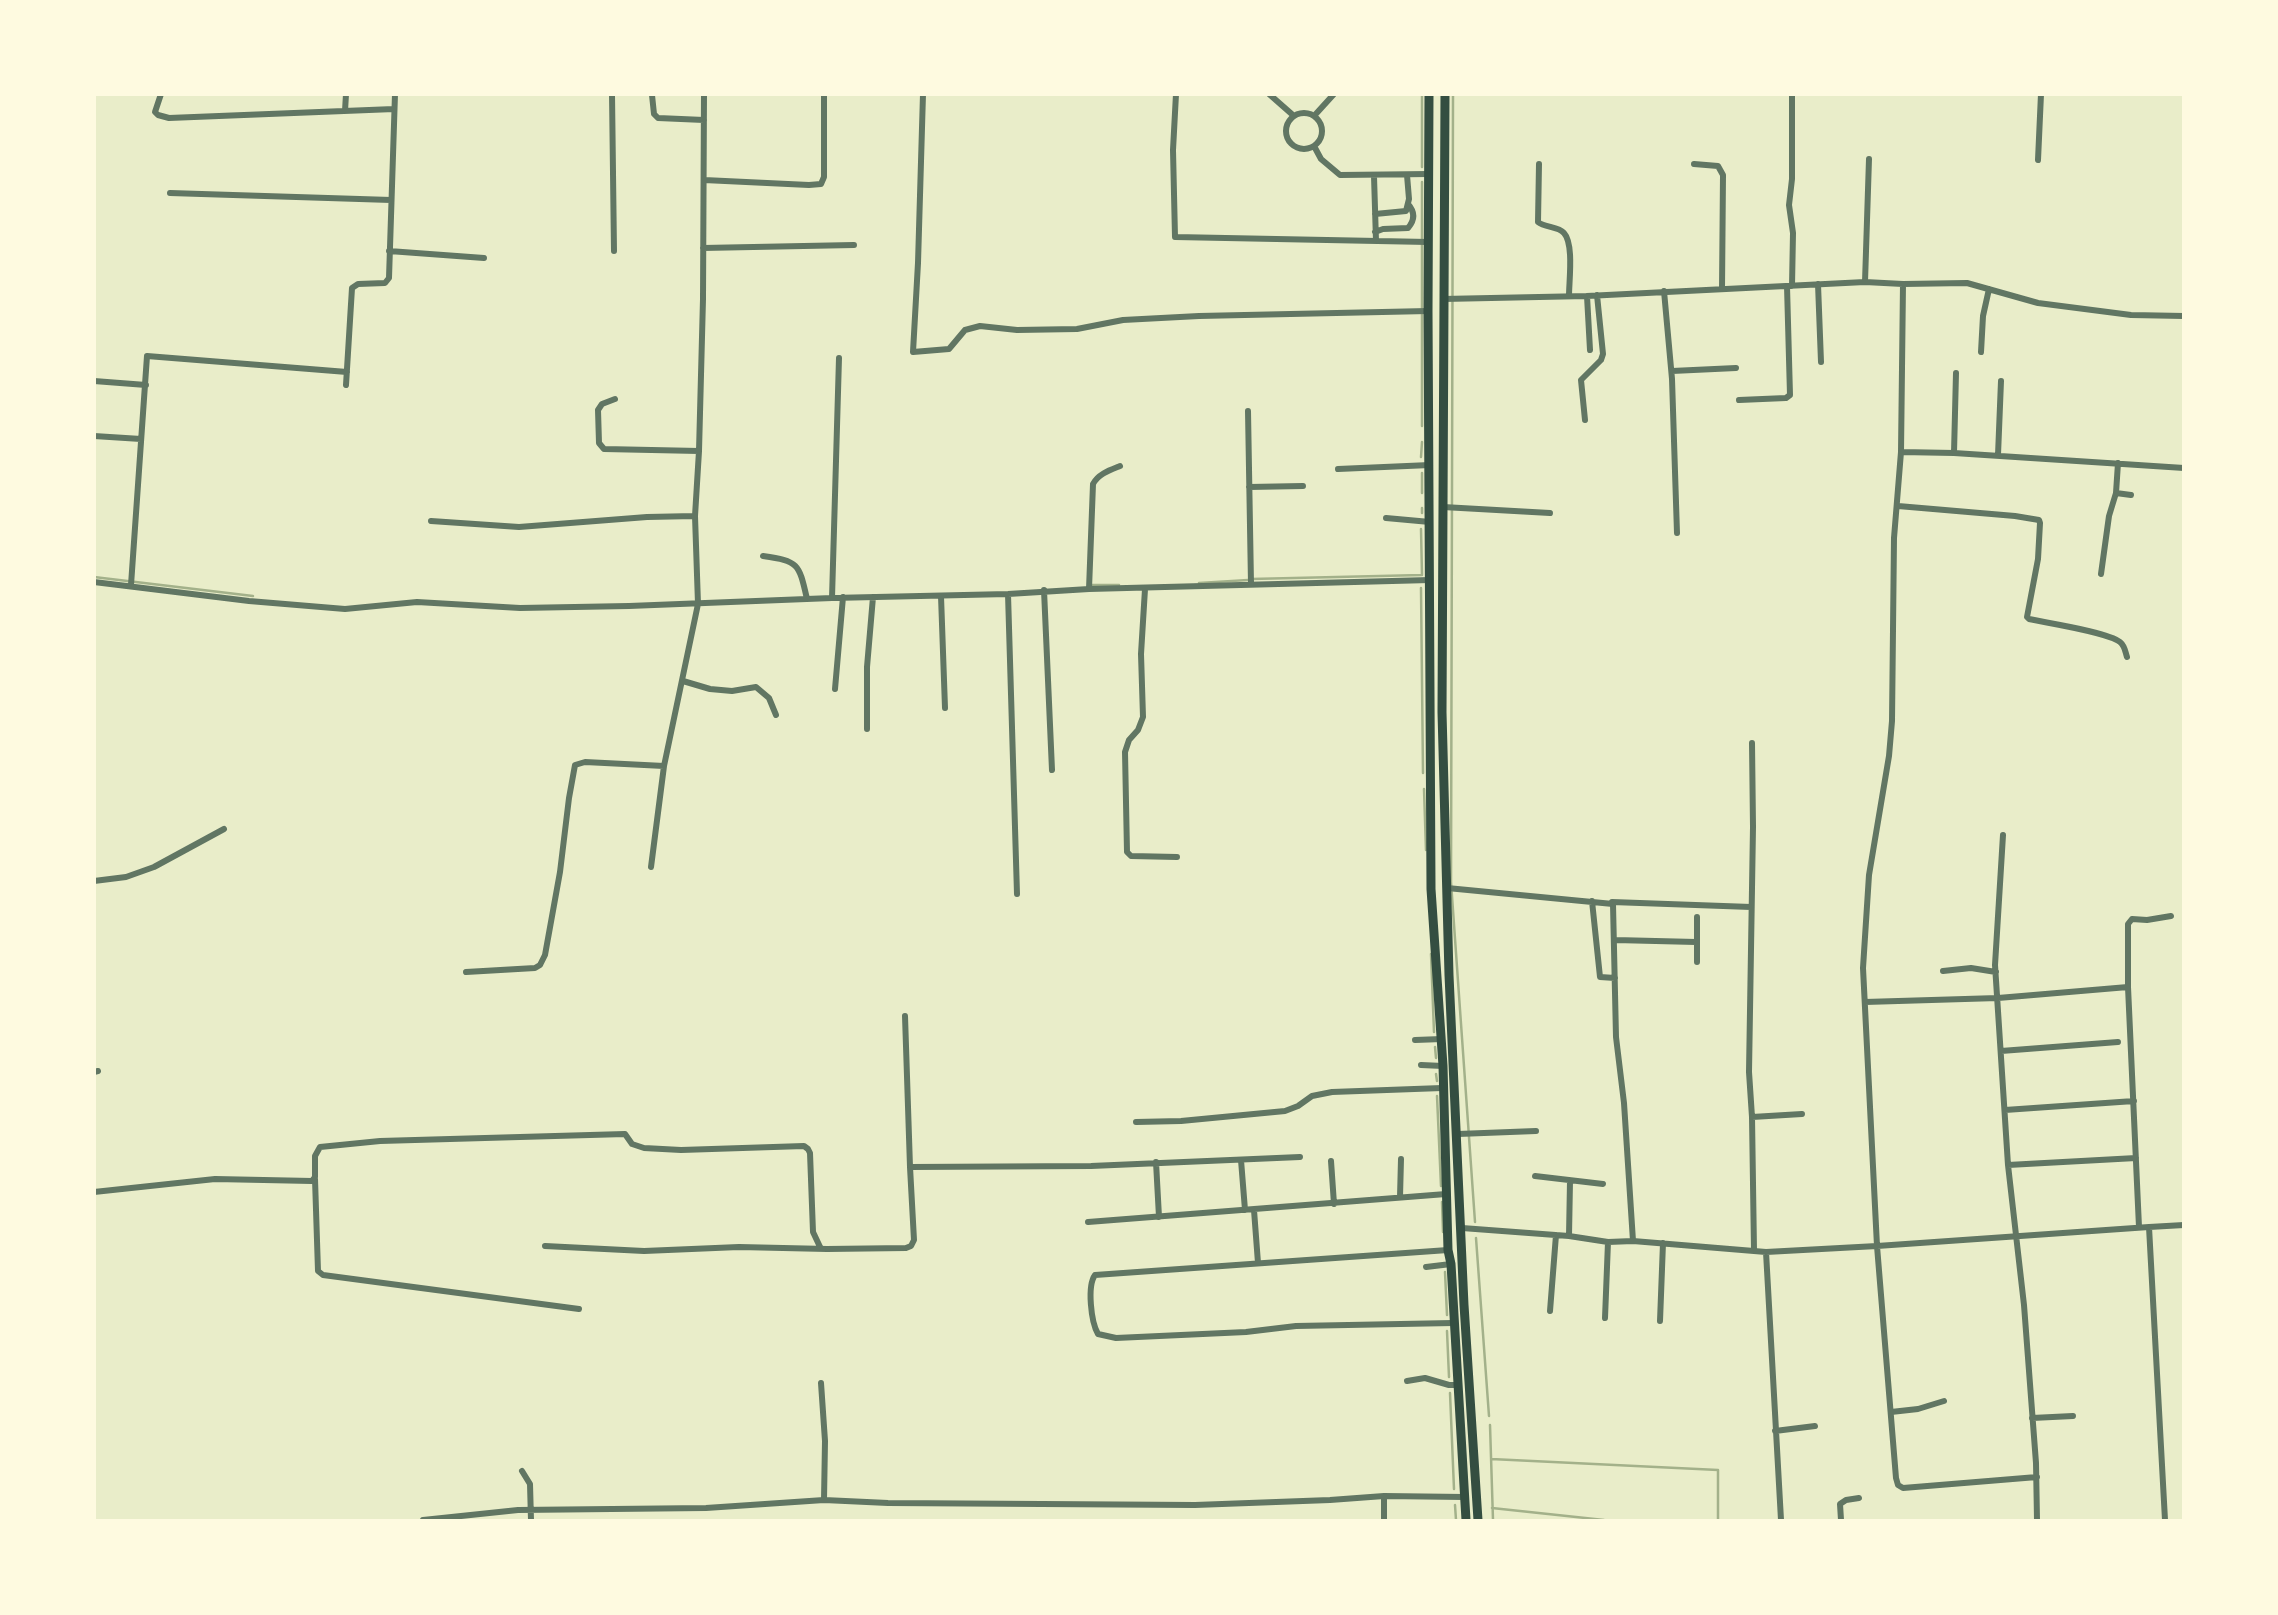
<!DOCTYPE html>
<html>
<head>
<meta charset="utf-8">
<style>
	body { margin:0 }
	#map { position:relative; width:2278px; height:1615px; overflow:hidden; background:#e9edc9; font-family:Barlow,sans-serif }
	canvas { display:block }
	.frame { position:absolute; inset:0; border:96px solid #fefae0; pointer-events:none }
</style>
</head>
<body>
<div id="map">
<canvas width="2278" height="1615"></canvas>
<div class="frame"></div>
</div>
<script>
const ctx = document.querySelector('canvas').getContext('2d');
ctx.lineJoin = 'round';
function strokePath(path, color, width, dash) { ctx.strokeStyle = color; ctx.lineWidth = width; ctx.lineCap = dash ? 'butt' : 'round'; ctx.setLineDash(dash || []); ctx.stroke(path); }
strokePath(new Path2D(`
	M1453,94l-2,788 24,340
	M1422,167v-73
	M1422,426v-244
	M1421,457l1,-15
	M1422,493v-20
	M1422,508v5
	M94,577l159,19
	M1251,579l171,-4 -1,-46
	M1199,583l49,-3
	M1090,585h29
	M1421,588l2,185
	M1424,789l2,61
	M1431,954l3,78
	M1435,1047l1,11
	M1436,1074l1,7
	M1437,1096l4,90
	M1442,1202l1,30
	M1476,1238l13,178
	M1445,1272l2,43
	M1447,1331l2,46
	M1450,1393l4,96
	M1490,1425l3,95
	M1491,1459l227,11v50
	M1455,1505l1,15
	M1492,1508l112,12`), '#a3b18a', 2.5);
strokePath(new Path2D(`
	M161,94l-6,18 3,3 11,3 225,-9
	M612,94l2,157
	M923,94l-5,169 -5,89 36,-3 16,-19 15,-4 37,4 60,-1 46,-9 76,-4 229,-5
	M1176,94l-3,56 2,87 253,5
	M1269,94l25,22
	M652,95l2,19 4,4 46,2
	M345,111l1,-17
	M1286 131a18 18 0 1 1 36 0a18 18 0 1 1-36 0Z
	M1314,116l20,-22
	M1314,146l7,13 19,16 89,-1
	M2038,160l3,-66
	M1539,164l-1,58c7,6 20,4 26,11 10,11 5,48 5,63
	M1694,164l24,2 5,9 -1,114
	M1374,176l2,65
	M704,180l105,5 12,-1 3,-7v-83
	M170,193l221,7
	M1375,214l31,-3 3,-12 -2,-24
	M1375,232l8,-3 25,-1c7,-8 7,-16 0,-24
	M703,248l151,-3
	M389,251l95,7
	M1865,282l4,-123
	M1818,284l3,78
	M1903,284l-2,168 -7,86 -2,183 -3,35 -20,119 -6,93 14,278 19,232 2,7 5,3 134,-11
	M1792,286l1,-53 -4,-28 3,-26v-85
	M1664,291l8,88 5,154
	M1587,296l3,54
	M1443,299l144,-3 278,-14 38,2 64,-1 71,20 93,12 53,1
	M1981,352l2,-36 6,-27
	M1672,371l64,-3
	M94,381l52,4
	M346,385l6,-97 6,-4 27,-1 4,-5 6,-184
	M615,399l-13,5 -4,6 1,33 5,6 95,2
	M1739,400l47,-2 4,-3 -3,-109
	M1248,411l3,173
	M1585,420l-4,-40 20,-20 2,-6 -6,-59
	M94,436l47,3
	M1901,452l53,1 230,15
	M1954,453l2,-80
	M1998,455l3,-74
	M1338,469l92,-4
	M1249,487l54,-1
	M2116,493l15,2
	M1898,506l117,10 24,4 1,3 -2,36 -11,58 2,2c18,4 79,13 91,23 5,4 5,9 7,15
	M1443,507l107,6
	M1386,518l44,4
	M431,521l88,6 128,-10 48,-1
	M763,556c36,5 36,8 44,43
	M2101,574l8,-58 7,-23 2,-30
	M94,582l155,19 96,8 72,-7 103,6 109,-2 203,-8 176,-4 81,-5 341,-9
	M131,585l16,-229 200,16
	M1089,589l4,-105c5,-10 17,-14 27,-18
	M1145,589l-4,65 2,63 -5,13 -9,10 -4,12 2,100 4,4 46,1
	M1044,590l8,180
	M1008,594l9,300
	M941,596l4,112
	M832,598l7,-240
	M683,681l27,8 22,2 24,-4 13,11 7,17
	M835,689l8,-92
	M867,729v-62l6,-70
	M1752,743l1,84 -4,245 3,45 2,133
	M2003,835l-8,130 13,200 16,140 12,158 1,57
	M651,867l13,-101 34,-162 -3,-88 4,-65 4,-152 1,-205
	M94,881l32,-4 28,-10 70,-38
	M1447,888l166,16 3,133 8,66 9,138
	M1592,901l8,76 15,1
	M1612,902l139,5
	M1615,940l81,2
	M1697,962v-45
	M1943,971l28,-3 25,4
	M466,972l69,-4 5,-3 5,-10 15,-83 9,-74 6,-33 10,-3 79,4
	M1865,1002l133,-4 130,-11
	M905,1016l5,151
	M1415,1040l27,-1
	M2001,1051l117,-9
	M1421,1065l22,1
	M94,1072l4,-1
	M2005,1110l129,-9
	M1752,1117l50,-3
	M1136,1122l45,-1 104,-10 13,-5 14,-10 20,-4 110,-4
	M1458,1134l78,-3
	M1241,1160l4,50
	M1331,1161l3,43
	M1156,1162l3,55
	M2008,1165l128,-7
	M1535,1176l68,8
	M315,1179l3,92 5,4 256,34
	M94,1192l121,-13 97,2 3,-4v-21l5,-9 60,-6 245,-7 7,10 12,4 37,2 123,-4 4,3 2,4 3,79 8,17
	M1400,1197l1,-38
	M1254,1210l4,53
	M1088,1222l358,-28
	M2139,1227l-11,-240v-63l4,-5 15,1 24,-4
	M2149,1227l35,-2
	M1462,1228l107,8 39,6 25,-1 133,11
	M1569,1236l1,-55
	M545,1246l99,5 95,-4 88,2 79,-1 5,-2 3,-6 -4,-73 181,-1 209,-9
	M1448,1250l-353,25c-8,11 -4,47 3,59l18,4 130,-6 50,-6 157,-3
	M1426,1267l25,-3
	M1550,1311l6,-76
	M1605,1318l3,-76
	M1660,1321l3,-78
	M1407,1381l18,-3 24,7h8
	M821,1383l4,58 -1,59
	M1891,1412l27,-3 26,-8
	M2032,1418l41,-2
	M1775,1431l40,-5
	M522,1471l8,13 1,36
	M1384,1496v24
	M423,1520l95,-10 188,-2 118,-8 64,3 307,2 135,-5 54,-4 80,1
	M1781,1520l-15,-268 111,-6 272,-19 16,293
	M1841,1520l-1,-16 6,-4 13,-2`), '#617663', 6);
strokePath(new Path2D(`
	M1429,94l-1,217 3,578 12,177 5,184 3,14 15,256
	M1445,94l-3,618 7,263 15,330 14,215`), '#344e41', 9);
</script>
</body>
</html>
